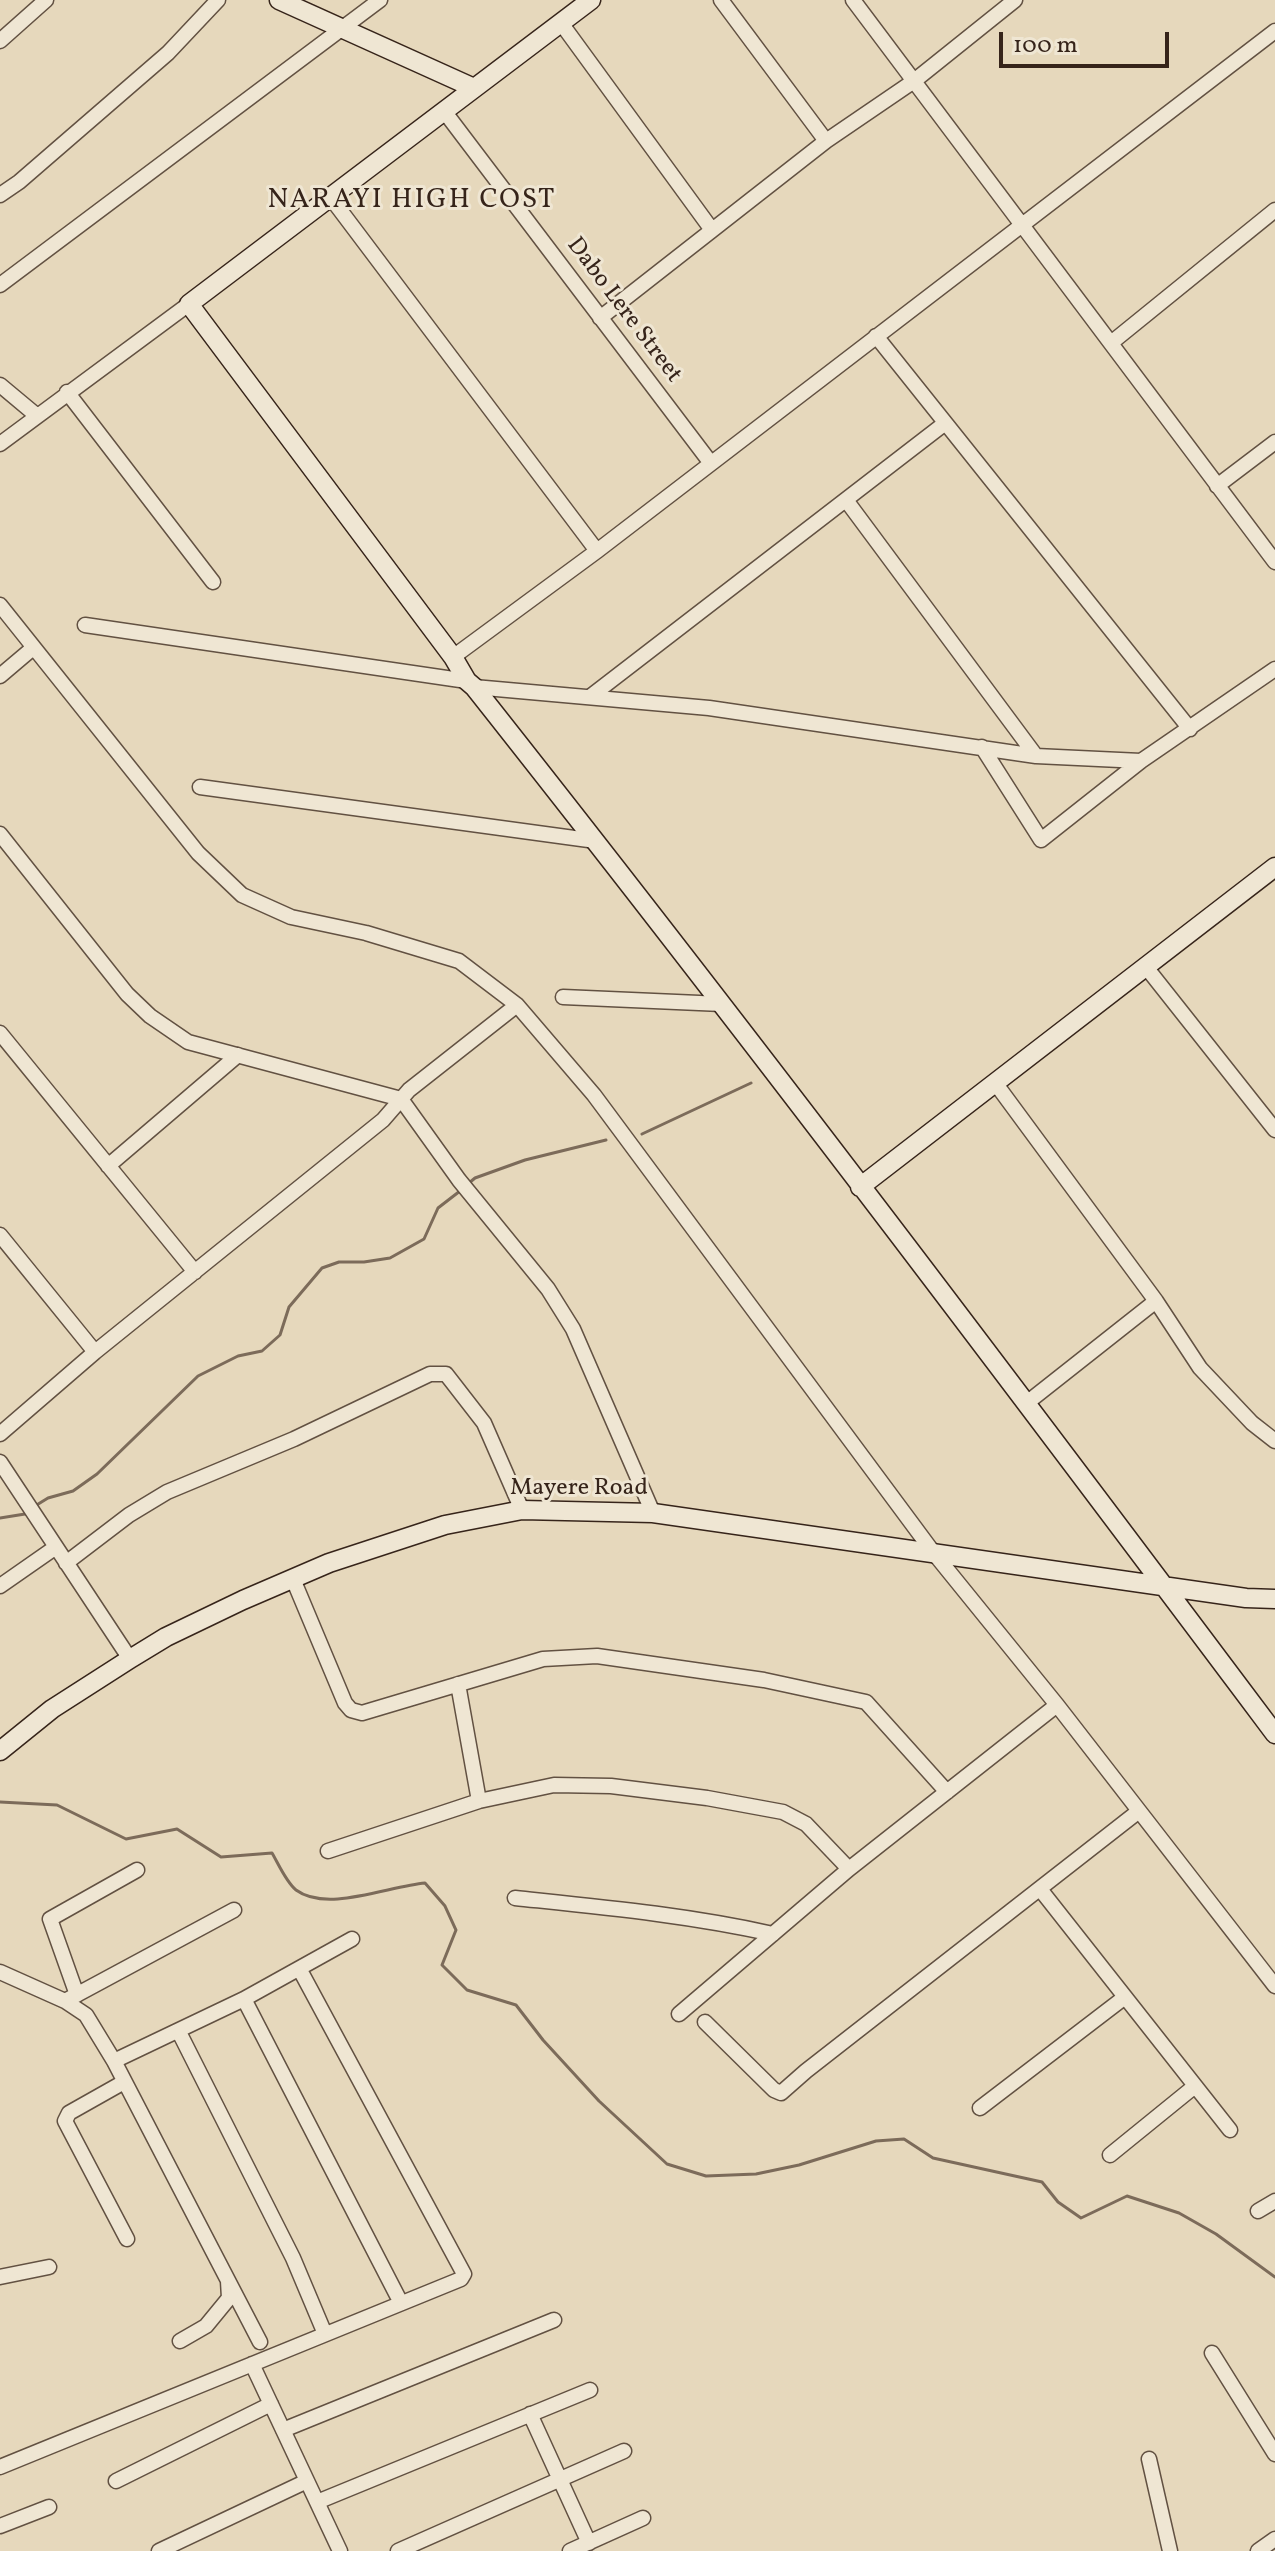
<!DOCTYPE html>
<html>
<head>
<meta charset="utf-8">
<style>
	body { margin:0 }
	#map { position:relative; width:1275px; height:2551px; overflow:hidden; background:#e6d8bc; font-family:Vollkorn,serif }
	canvas { display:block }
	.scale { position:absolute; left:999px; top:32px; width:170px; height:36px; box-sizing:border-box; border:4px solid #36241a; border-top:0; padding-left:10px; font-size:24px; line-height:28px; white-space:nowrap; color:#36241a; -webkit-text-stroke:6px #efe6d3; paint-order:stroke }
</style>
</head>
<body>
<div id="map">
<canvas width="1275" height="2551"></canvas>
<div class="scale">100 m</div>
</div>
<script>
const ctx = document.querySelector('canvas').getContext('2d');
ctx.lineJoin = 'round';
function strokePath(path, color, width, dash) { ctx.strokeStyle = color; ctx.lineWidth = width; ctx.lineCap = dash ? 'butt' : 'round'; ctx.setLineDash(dash || []); ctx.stroke(path); }
function write(font, color, halo, rows, align = 'center') {
  ctx.font = font + ' Vollkorn,serif'; ctx.lineWidth = 6; ctx.setLineDash([]); ctx.textBaseline = 'middle'; ctx.strokeStyle = halo; ctx.fillStyle = color; for (const [text, x, y, turn = 0] of rows) {
    ctx.save(); ctx.translate(x, y); ctx.rotate((+turn || 0) * Math.PI / 180); ctx.textAlign = isNaN(turn) ? turn : align; if (halo) ctx.strokeText(text, 0, 0); ctx.fillText(text, 0, 0); ctx.restore();
  }
}
strokePath(new Path2D(`
	M642,1134l109,-51
	M469,1183l6,-5 50,-18 81,-20
	M35,1506l13,-8 25,-7 24,-17 101,-98 40,-20 24,-5 18,-16 9,-28 33,-39 17,-6h25l26,-4 34,-19 14,-31 22,-17
	M0,1518l25,-4 4,-3
	M0,1802l57,3 69,34 51,-10 44,28 51,-4c6,10 14,29 24,37 31,23 93,-4 129,-7l20,23 11,24 -14,35 25,25 49,15 27,35 56,61 68,63 39,12 50,-2 43,-9 77,-24 28,-2 29,19 109,24 16,20 23,16 46,-22 52,17 37,21 59,43`), '#7c6b5a', 3);
const street = new Path2D(`
	M721,0l105,141
	M853,0l422,562
	M561,23l151,207
	M0,41l46,-41
	M444,111l266,351
	M0,195l19,-13 149,-129 50,-53
	M331,198l266,353
	M0,285l380,-285
	M600,318l226,-177 88,-60 101,-81
	M876,336l314,393
	M1111,343l164,-133
	M0,385l36,30
	M67,392l146,190
	M0,444l189,-140
	M1217,486l58,-44
	M846,500l190,256
	M0,605l198,248 44,42 49,22 75,16 93,28 58,44 77,90 339,457 124,153 218,281
	M85,625l382,56
	M453,657l144,-106 678,-520
	M0,676l33,-28
	M474,687l235,21 327,48 105,5 134,-92
	M591,696l353,-272
	M982,747l59,93 100,-79
	M200,787l396,54
	M0,834l127,160 23,22 38,26 213,57 58,81 89,109 25,40 80,184
	M1146,967l129,163
	M563,997l159,7
	M0,1033l195,239
	M996,1084l160,217 44,67 52,55 23,18
	M108,1166l130,-111
	M0,1235l95,117
	M1028,1402l128,-101
	M0,1434l95,-82 288,-232 26,-30 108,-85
	M0,1462l130,197
	M66,1563l63,-48 38,-23 127,-53 136,-65h16l38,49 38,87
	M293,1579l52,124 6,7 11,3 181,-54 54,-3 167,24 102,22 81,90
	M0,1586l56,-39
	M458,1684l21,117
	M328,1851l151,-50 75,-16 57,1 96,12 76,14 23,12 43,45
	M1040,1889l190,241
	M515,1898c86,9 173,17 258,36
	M0,1972l65,29 21,14 28,46 130,-62 108,-60
	M77,1995l-27,-76 87,-49
	M244,1999l157,304
	M65,2001l169,-91
	M679,2014l170,-145 208,-164
	M705,2022l69,68 7,3 25,-22 333,-260
	M179,2032l114,226 32,76
	M114,2061l146,281
	M124,2082l-55,31 -4,8 62,118
	M980,2108l145,-111
	M1110,2155l85,-69
	M1258,2211l17,-10
	M0,2277l49,-10
	M180,2341l26,-15 23,-28 -1,-17
	M1212,2353l63,101
	M252,2364l88,187
	M530,2414l59,129
	M283,2430l271,-110
	M1149,2459l21,92
	M0,2467l461,-188 3,-5 -164,-304
	M116,2481l155,-77
	M317,2502l273,-112
	M0,2526l49,-19
	M159,2551l148,-70
	M398,2551l226,-100
	M570,2551l73,-33
	M1258,2551l17,-12`);
const secondary = new Path2D(`
	M279,0l195,88
	M591,0l-402,304 264,353 14,24 7,6c273,345 537,695 801,1047
	M860,1187l415,-320
	M0,1751l52,-42 78,-50 36,-22 77,-37 86,-37 116,-38 77,-15 131,3 593,85 29,1`);
strokePath(street, '#625142', 17);
strokePath(secondary, '#36241a', 21);
strokePath(street, '#efe6d3', 14);
strokePath(secondary, '#efe6d3', 18);
write('24px', '#36241a', '#efe6d3', [
	["Dabo Lere Street",623,311,53],
	["Mayere Road",579,1490]
]);
ctx.letterSpacing = '2px';
write('28px', '#36241a', '#efe6d3', [
	["NARAYI HIGH COST",412,202]
]);
ctx.letterSpacing = '0px';
</script>
</body>
</html>
